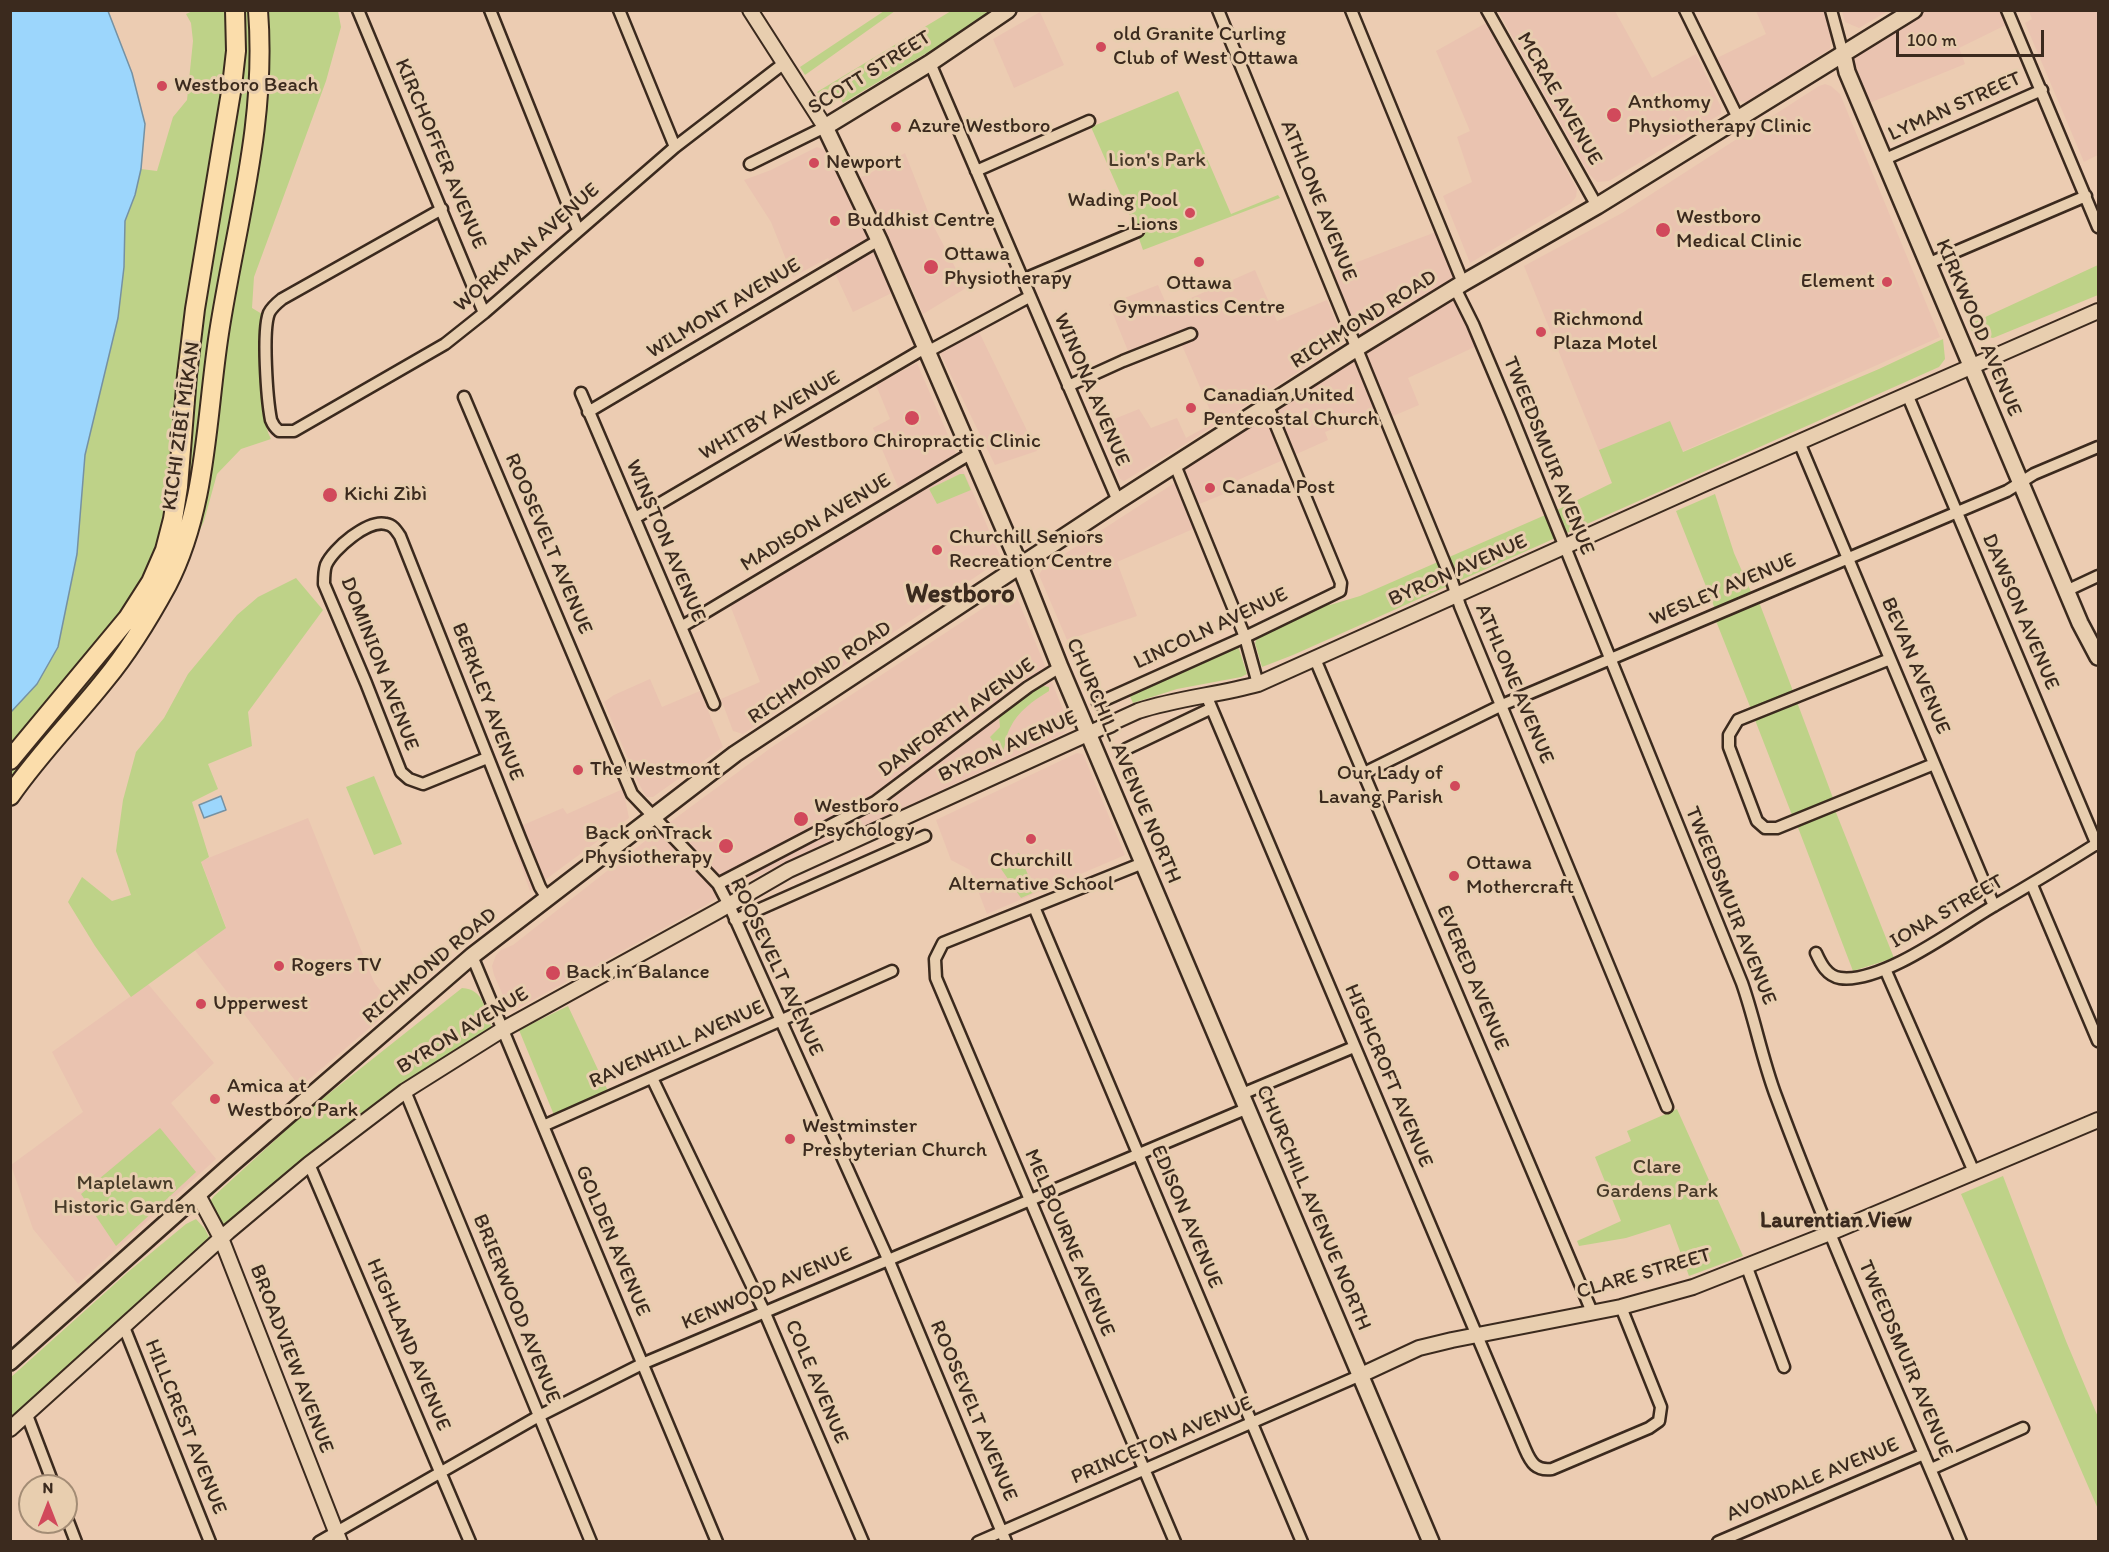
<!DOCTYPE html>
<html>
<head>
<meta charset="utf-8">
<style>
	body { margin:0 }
	#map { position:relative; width:2109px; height:1552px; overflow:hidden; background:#ecccb2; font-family:Itim,sans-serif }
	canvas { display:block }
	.frame { position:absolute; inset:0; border:12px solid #3b2a1e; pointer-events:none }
	.north { position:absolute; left:18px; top:1474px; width:60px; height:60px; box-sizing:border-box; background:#e8ceaf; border:2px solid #a38c75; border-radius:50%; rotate:0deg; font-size:16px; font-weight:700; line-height:24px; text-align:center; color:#3b2a1e }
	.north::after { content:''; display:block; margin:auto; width:21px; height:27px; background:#d1495b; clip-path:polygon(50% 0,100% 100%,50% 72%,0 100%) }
	.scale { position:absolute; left:1896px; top:30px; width:148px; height:27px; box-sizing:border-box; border:3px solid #3b2a1e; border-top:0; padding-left:8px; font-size:18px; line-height:21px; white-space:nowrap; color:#3b2a1e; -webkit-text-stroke:4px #e8ceaf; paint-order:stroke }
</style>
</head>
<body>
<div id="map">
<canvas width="2109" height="1552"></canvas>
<div class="frame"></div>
<div class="north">N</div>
<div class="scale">100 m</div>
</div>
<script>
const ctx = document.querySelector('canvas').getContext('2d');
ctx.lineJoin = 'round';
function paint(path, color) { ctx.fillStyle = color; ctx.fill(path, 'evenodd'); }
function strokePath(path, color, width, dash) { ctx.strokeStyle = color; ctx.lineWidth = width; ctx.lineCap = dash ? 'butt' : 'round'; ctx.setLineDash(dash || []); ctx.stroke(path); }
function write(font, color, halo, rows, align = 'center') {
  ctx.font = font + ' Itim,sans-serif'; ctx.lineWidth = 6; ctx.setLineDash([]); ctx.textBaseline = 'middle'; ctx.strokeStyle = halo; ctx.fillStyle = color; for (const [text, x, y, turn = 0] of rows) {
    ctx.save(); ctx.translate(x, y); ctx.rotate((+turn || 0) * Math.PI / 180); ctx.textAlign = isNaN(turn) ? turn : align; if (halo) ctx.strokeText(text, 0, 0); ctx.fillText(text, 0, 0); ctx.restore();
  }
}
paint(new Path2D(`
	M1498,11h117l37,67 44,-24 25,53v7l-112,67 -12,1 -8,-8z
	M1756,11h68l7,24 -1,14 -83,54 -10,-3 -20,-42 49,-24z
	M1842,11v-1l46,1 -29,17 -14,-6z
	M1914,11h93l5,11 -53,26 6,16 -103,42 -19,-52z
	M2029,11h69v144l-14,7 -59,-139 7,-4z
	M1040,12l24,53 -50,23 -21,-49z
	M1486,23l91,166 -1,8 -5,6 -101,60 -27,-67 29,-14 -15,-45 13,-6 -34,-80z
	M1825,84l6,2 9,8 100,243 -328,146 -88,-217 98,-53 197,-127z
	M817,147l6,2 5,5 13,29 26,-8 38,-22 29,74 32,61 -43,26 -13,-30 -57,28 -25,-54 -35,19 -22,-55 -27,-42 27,-10z
	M1441,230l22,53 -7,5 25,56 -73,34 11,27 -33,14 -5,-10 -56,23 3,8 -90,40 3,7 -49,20 8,19 -83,36 20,54 -70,24 -28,-65 4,-7 136,-88 -4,-15 181,-117 -30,-74z
	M1255,270l22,51 50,-21 15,37v7l-171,109 -47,28 -4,-2 -23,-53 42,-17 12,19 26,-10 9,20 29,-16 -34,-79 -49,18 -23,-57 49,-19 10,23z
	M979,332l58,119 -42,14 -55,-112z
	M917,363l84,195 -2,3 -256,173 -10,-3 -12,-32 39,-17 -30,-77 174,-104 -31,-73 17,-9 -14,-34z
	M1010,592l6,3 53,129 -2,5 -5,5 -330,154 -26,17 -193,106 -4,-2 -15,-34 -2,-9 4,-11 5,-5 12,-5 141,-111 118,-87 234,-154z
	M650,679l12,28 38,-16 23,56 -70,50h-7l-9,-17 -33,-78 10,-7z
	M1077,753l6,1 42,101 -138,59 -17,-44 -19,-10 -15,-40z
	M623,789l6,29 -99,73 -21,-60 54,-23 4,6z
	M308,818l66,164 19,26 -93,79 -106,-138 32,-22 -25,-66z
	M148,984l66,79 -43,40 45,56 -138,125 -45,-55 -22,-64 72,-53 -31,-60z`), '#eac3b0');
paint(new Path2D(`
	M195,10l143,1 3,16 -15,54 -72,196 -2,31 10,6c0,32 -5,98 9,125l-30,10 -24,25 -13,47 -11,24 -182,262v-95l26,-28 21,-37 19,-93 8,-99 33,-137 6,-51 1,-46 10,-26 6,-26 16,2 16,-54 14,-17 6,-59 -2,-18 -5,-9z
	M884,11h11l-90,64 -5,-8z
	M951,11h46l-154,92 -7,-12 -13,8 -6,-7z
	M1178,91l53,123 47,-19 2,3 -137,52 -8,-23 -44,-100z
	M2098,265v30l-105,43 -19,-4 -6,-9z
	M1943,339l2,20 -6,8 -646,288 -31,12 -7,-24 2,-5 71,-40 2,7 30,-9 199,-87 53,-26 -13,-33 71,-29 13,31 196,-83z
	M960,474h4l7,16 -34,14 -8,-15z
	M1715,494l19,59 18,41 -37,15 -39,-98z
	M296,578l27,32 -75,102 4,34 -44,18 10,25 -26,13 17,55 -8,5 25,66 -95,69 -36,-51 -27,-44 14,-25 30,24 19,-6 -15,-44 7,-51 13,-48 28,-34 24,-44 49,-59 21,-18z
	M1759,602l34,89 -42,18 -35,-88z
	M1238,646l9,28 -6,3 -64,12 -44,14 -5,-11z
	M1043,686l6,1v4c-16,10 -31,20 -39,37 -4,7 -4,16 -7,23l-4,-1 -9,-13 10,-10 -1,-11 28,-21z
	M1797,702l36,96 -41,17 -37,-95z
	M374,776l28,68 -28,11 -28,-68z
	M1835,810l59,148 -41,13 -56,-146z
	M1019,853l16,39 -14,6 -24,-35z
	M462,988c22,1 23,22 30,40l-84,54 -97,71 -88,77 -14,-27 5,-7 93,-85z
	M568,1006l40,85 -54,24 -35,-85z
	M1677,1109l66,147 -54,20 -19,-52 -44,14 -47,8 -2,-5 44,-20 -26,-64 36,-16 -4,-10z
	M160,1128l36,44 -80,74 -35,-52z
	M2003,1176l63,165 32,76v92l-137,-315z
	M196,1219l9,10 5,10 -85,81 -114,103 -1,-45 118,-106 58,-48z`), '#bed288');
const water = new Path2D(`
	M11,10l97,1 24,62 13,51 -4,45 -6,26 -10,26 -1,46 -6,51 -33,137 -8,99 -19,93 -21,37 -26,28z
	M221,796l5,14 -22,8 -5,-13z`);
paint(water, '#9cd6fc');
strokePath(water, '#7591a3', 1.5);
const minor = new Path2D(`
	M358,10l126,303
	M490,10l88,220
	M619,10l56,137
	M1218,10l234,571 8,25 207,501
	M1351,10l112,273
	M1487,10l110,196
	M1685,10l53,108
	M1831,10l12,44
	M2007,10l91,217
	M930,63l188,438
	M1883,160l159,-70
	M750,164l75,-37
	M976,171l113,-50
	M442,209l-160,90c-5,4 -10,8 -13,14 -7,18 -2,86 2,107 2,5 4,8 8,11h15l151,-87 39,-31 191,-166 108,-83
	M1927,264l159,-68
	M1022,280l116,-49
	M1455,288l18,36 38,90 231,569c13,37 20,76 34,113 56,151 123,297 185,446
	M927,352l102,-55
	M1068,386l55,-25 68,-27
	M581,393l133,311
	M1907,394l190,451
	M464,397l168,397 86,90 11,21 159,354 118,283
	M588,412l291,-172
	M1799,442l195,464
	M1175,465l70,172 13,47
	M635,518l290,-170
	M2066,591l32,-15
	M681,627l289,-173
	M1315,659l277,653
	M1890,659l-152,61 -9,15v12l28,74 8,7h12l157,-64
	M1206,695l319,754c6,14 11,22 27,20l97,-41 10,-7 2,-14 -40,-100
	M1098,703l147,-66 95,-46 1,-8 -73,-177
	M1126,749l84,-40
	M487,758l-64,26 -14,-5 -8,-7 -35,-89 -42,-99c0,-7 0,-13 2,-19 7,-16 42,-46 60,-41 7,1 10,6 14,12l120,302 20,49 7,11
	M1364,773l138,-68 505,-214 27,-17 64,-27
	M1143,863l-200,80 -8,16 1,19 239,564
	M718,884l157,-82 153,-115 32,-20
	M2032,885l66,156
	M1034,907l268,635
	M735,920l190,-84
	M1816,953c5,11 11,23 24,25 42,6 116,-50 152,-71 36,-21 71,-42 106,-64
	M472,956l245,586
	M1885,969l89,203
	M652,1078l112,233 99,231
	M405,1091l186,451
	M1242,1094l112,-47
	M543,1126l349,-155
	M309,1164l161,378
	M1746,1265l38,102
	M124,1327l86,215
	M27,1415l27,71
	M1931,1469l92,-41
	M66,1516l10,26
	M319,1542l220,-126 103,-52 606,-256
	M978,1542l383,-167
	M1718,1542l206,-88`);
const tertiary = new Path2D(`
	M750,10l75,117
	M198,1195l23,43 119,304
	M1361,1375l58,-27 33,-8 169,-33 72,-20 137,-54 268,-113
	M10,1429l218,-197 81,-68 96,-73 97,-61 216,-119 71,-41 349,-159c40,-13 80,-16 120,-27l448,-201 392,-172`);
const secondary = new Path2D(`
	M1008,10l-78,53 -105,64 54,113 141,326 40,101 371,875
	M1843,54l4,18 233,551 18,34
	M10,1362l222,-198 240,-208 263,-202 383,-253 239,-153 106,-65 134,-77 317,-196`);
const trunk = new Path2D(`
	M10,760l118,-142 23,-36 14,-32 8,-31 5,-32 9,-112 8,-66 37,-223 4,-35 -1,-41
	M10,796c29,-42 64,-77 95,-116 24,-29 44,-62 62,-95 40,-77 39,-168 52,-252 17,-110 48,-209 39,-323`);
strokePath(minor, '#3b2a1e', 15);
strokePath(tertiary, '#3b2a1e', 18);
strokePath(secondary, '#3b2a1e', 20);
strokePath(trunk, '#3b2a1e', 22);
strokePath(minor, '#e8ceaf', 10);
strokePath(tertiary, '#e8ceaf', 14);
strokePath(secondary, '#e8ceaf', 15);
strokePath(trunk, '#fbddab', 18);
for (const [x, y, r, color] of [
	[1101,47,6,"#d1495b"],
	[162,86,6,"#d1495b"],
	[1614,115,8,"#d1495b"],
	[896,127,6,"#d1495b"],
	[814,163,6,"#d1495b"],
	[1190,213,6,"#d1495b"],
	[835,221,6,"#d1495b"],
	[1663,230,8,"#d1495b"],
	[1199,262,6,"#d1495b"],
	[931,267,8,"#d1495b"],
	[1887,282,6,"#d1495b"],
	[1541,332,6,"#d1495b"],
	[1191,408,6,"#d1495b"],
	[912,418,8,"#d1495b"],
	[1210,488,6,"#d1495b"],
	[330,495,8,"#d1495b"],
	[937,550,6,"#d1495b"],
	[578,770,6,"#d1495b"],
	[1455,786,6,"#d1495b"],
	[801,819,8,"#d1495b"],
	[1031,839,6,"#d1495b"],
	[726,846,8,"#d1495b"],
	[1454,876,6,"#d1495b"],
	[279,966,6,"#d1495b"],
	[553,973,8,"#d1495b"],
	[201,1004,6,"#d1495b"],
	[215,1099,6,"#d1495b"],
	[790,1139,6,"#d1495b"]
]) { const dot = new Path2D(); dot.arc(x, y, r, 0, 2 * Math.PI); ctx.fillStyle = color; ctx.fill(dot); strokePath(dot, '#e8ceaf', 2); }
write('21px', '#3b2a1e', '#e8ceaf', [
	["old Granite Curling",1113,35],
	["Club of West Ottawa",1113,59],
	["Westboro Beach",174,86],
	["Anthomy",1628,103],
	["Physiotherapy Clinic",1628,127],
	["Azure Westboro",908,127],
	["Newport",826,163],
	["Wading Pool",1178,201,"right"],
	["- Lions",1178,225,"right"],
	["Westboro",1676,218],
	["Medical Clinic",1676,242],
	["Buddhist Centre",847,221],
	["Ottawa",944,255],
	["Physiotherapy",944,279],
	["Element",1875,282,"right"],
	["Ottawa",1199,284,"center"],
	["Gymnastics Centre",1199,308,"center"],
	["Richmond",1553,320],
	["Plaza Motel",1553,344],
	["Canadian United",1203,396],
	["Pentecostal Church",1203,420],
	["Westboro Chiropractic Clinic",912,442,"center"],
	["Canada Post",1222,488],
	["Kichi Zìbì",344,495],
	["Churchill Seniors",949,538],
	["Recreation Centre",949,562],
	["The Westmont",590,770],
	["Our Lady of",1443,774,"right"],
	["Lavang Parish",1443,798,"right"],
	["Westboro",814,807],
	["Psychology",814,831],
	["Back on Track",712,834,"right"],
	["Physiotherapy",712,858,"right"],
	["Churchill",1031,861,"center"],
	["Alternative School",1031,885,"center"],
	["Ottawa",1466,864],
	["Mothercraft",1466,888],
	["Rogers TV",291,966],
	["Back in Balance",566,973],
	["Upperwest",213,1004],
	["Amica at",227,1087],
	["Westboro Park",227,1111],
	["Westminster",802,1127],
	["Presbyterian Church",802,1151]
], 'left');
write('21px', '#3b2a1e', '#e8ceaf', [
	["SCOTT STREET",870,73,-32],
	["MCRAE AVENUE",1559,99,60],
	["LYMAN STREET",1955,107,-24],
	["KIRCHOFFER AVENUE",440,154,67],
	["ATHLONE AVENUE",1318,201,68],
	["WORKMAN AVENUE",527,248,-41],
	["WILMONT AVENUE",724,309,-31],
	["RICHMOND ROAD",1364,320,-32],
	["KIRKWOOD AVENUE",1978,328,67],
	["WINONA AVENUE",1091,390,67],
	["WHITBY AVENUE",770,416,-30],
	["KICHI ZĪBĪ MĪKAN",182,426,-82],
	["TWEEDSMUIR AVENUE",1548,456,68],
	["MADISON AVENUE",816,523,-31],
	["WINSTON AVENUE",665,541,67],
	["ROOSEVELT AVENUE",548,544,67],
	["BYRON AVENUE",1458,571,-24],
	["WESLEY AVENUE",1723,590,-23],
	["DAWSON AVENUE",2020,612,67],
	["LINCOLN AVENUE",1211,629,-25],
	["DOMINION AVENUE",379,664,69],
	["BEVAN AVENUE",1915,666,67],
	["RICHMOND ROAD",820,673,-34],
	["ATHLONE AVENUE",1514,684,67],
	["BERKLEY AVENUE",487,702,69],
	["DANFORTH AVENUE",957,718,-36],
	["BYRON AVENUE",1008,747,-24],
	["CHURCHILL AVENUE NORTH",1123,761,67],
	["TWEEDSMUIR AVENUE",1730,906,68],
	["IONA STREET",1947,912,-30],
	["RICHMOND ROAD",430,966,-40],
	["ROOSEVELT AVENUE",776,967,65],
	["EVERED AVENUE",1472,978,67],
	["BYRON AVENUE",463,1031,-31],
	["RAVENHILL AVENUE",677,1045,-24],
	["HIGHCROFT AVENUE",1388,1076,67],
	["CHURCHILL AVENUE NORTH",1313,1208,67],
	["EDISON AVENUE",1186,1217,67],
	["GOLDEN AVENUE",612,1241,67],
	["MELBOURNE AVENUE",1069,1243,67],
	["CLARE STREET",1644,1274,-16],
	["KENWOOD AVENUE",767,1289,-23],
	["BRIERWOOD AVENUE",516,1309,68],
	["HIGHLAND AVENUE",408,1345,67],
	["BROADVIEW AVENUE",291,1359,69],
	["TWEEDSMUIR AVENUE",1905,1359,67],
	["COLE AVENUE",816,1382,67],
	["ROOSEVELT AVENUE",973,1411,67],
	["HILLCREST AVENUE",185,1427,68],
	["PRINCETON AVENUE",1162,1441,-23],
	["AVONDALE AVENUE",1813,1480,-23]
]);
write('21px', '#483b29', '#e8ceaf', [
	["Lion's Park",1157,161],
	["Clare",1657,1168],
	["Gardens Park",1657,1192],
	["Maplelawn",125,1184],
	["Historic Garden",125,1208]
]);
write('bold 22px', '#3b2a1e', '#e8ceaf', [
	["Laurentian View",1836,1221]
]);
write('bold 27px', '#3b2a1e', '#e8ceaf', [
	["Westboro",960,595]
]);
</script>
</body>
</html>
